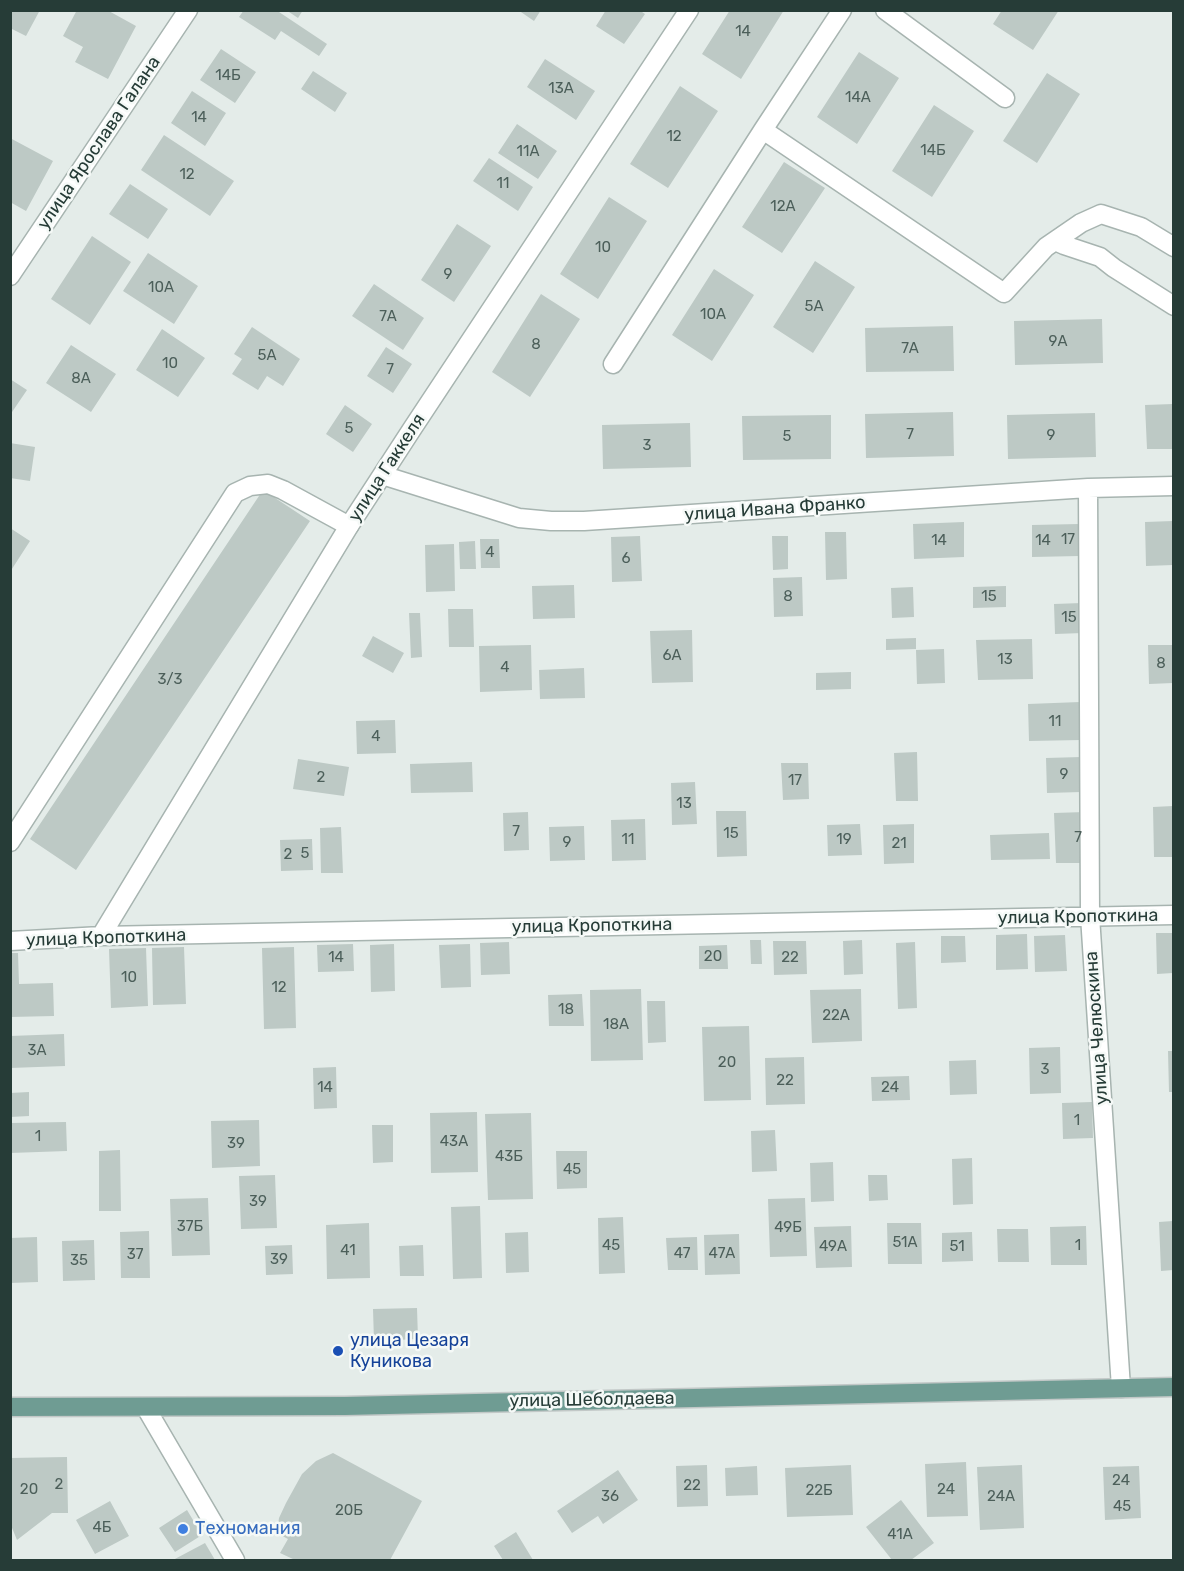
<!DOCTYPE html>
<html>
<head>
<meta charset="utf-8">
<style>
	body { margin:0 }
	#map { position:relative; width:1184px; height:1571px; overflow:hidden; background:#e4ece9; font-family:Rubik,sans-serif }
	canvas { display:block }
	.frame { position:absolute; inset:0; border:12px solid #263c37; pointer-events:none }
</style>
</head>
<body>
<div id="map">
<canvas width="1184" height="1571"></canvas>
<div class="frame"></div>
</div>
<script>
const ctx = document.querySelector('canvas').getContext('2d');
ctx.lineJoin = 'round';
function paint(path, color) { ctx.fillStyle = color; ctx.fill(path, 'evenodd'); }
function strokePath(path, color, width, dash) { ctx.strokeStyle = color; ctx.lineWidth = width; ctx.lineCap = dash ? 'butt' : 'round'; ctx.setLineDash(dash || []); ctx.stroke(path); }
function write(font, color, halo, rows, align = 'center') {
  ctx.font = font + ' Rubik,sans-serif'; ctx.lineWidth = 5; ctx.setLineDash([]); ctx.textBaseline = 'middle'; ctx.strokeStyle = halo; ctx.fillStyle = color; for (const [text, x, y, turn = 0] of rows) {
    ctx.save(); ctx.translate(x, y); ctx.rotate((+turn || 0) * Math.PI / 180); ctx.textAlign = isNaN(turn) ? turn : align; if (halo) ctx.strokeText(text, 0, 0); ctx.fillText(text, 0, 0); ctx.restore();
  }
}
paint(new Path2D(`
	M10,10h30l-14,26 -16,-8z
	M77,10h30l29,16 -28,53 -33,-17 8,-15 -20,-11z
	M244,10h32l51,34 -8,12 -38,-25 -6,9 -36,-23z
	M286,10h17l-5,8z
	M518,10h23l-7,11z
	M606,10h33l6,4 -21,30 -28,-18z
	M730,10h54l-43,69 -39,-25z
	M1002,10h57l-26,40 -40,-26z
	M221,49l35,23 -21,31 -35,-23z
	M859,52l40,26 -42,66 -40,-27z
	M545,59l50,32 -19,29 -49,-33z
	M313,71l34,22 -12,19 -34,-23z
	M1047,73l33,21 -43,69 -34,-22z
	M680,86l38,25 -50,77 -38,-24z
	M192,91l34,22 -21,33 -34,-23z
	M934,105l40,26 -42,66 -40,-26z
	M517,124l40,27 -19,28 -40,-26z
	M164,135l70,46 -24,35 -69,-46z
	M10,138l43,23 -27,50 -16,-9z
	M489,158l44,29 -15,24 -45,-30z
	M784,162l41,26 -43,65 -40,-26z
	M130,184l38,25 -20,30 -39,-25z
	M609,197l38,24 -49,78 -38,-25z
	M457,224l34,22 -37,56 -33,-22z
	M92,236l39,26 -41,63 -39,-26z
	M148,253l50,33 -24,38 -51,-33z
	M815,261l40,26 -42,66 -40,-26z
	M714,269l40,26 -42,66 -40,-26z
	M374,284l50,34 -21,32 -51,-34z
	M541,294l39,25 -50,78 -38,-25z
	M1102,319l1,44 -88,2 -1,-44z
	M953,326l1,45 -88,1 -1,-44z
	M252,327l48,32 -17,27 -16,-10 -9,14 -26,-16 10,-15 -8,-5z
	M162,329l43,29 -27,39 -42,-27z
	M71,345l45,29 -25,38 -45,-29z
	M386,347l26,17 -19,29 -26,-17z
	M10,379l17,11 -17,25z
	M1173,404v45h-26l-2,-44z
	M345,405l27,19 -19,28 -27,-18z
	M953,412l1,44 -88,2 -1,-44z
	M1095,413l1,44 -88,2 -1,-44z
	M831,415v44l-88,1 -1,-44z
	M690,423l1,44 -88,2 -1,-44z
	M10,443l25,4 -5,34 -20,-3z
	M263,490l47,31 -234,349 -46,-31z
	M1173,521v44l-27,1 -1,-44z
	M964,522v35l-50,2 -1,-35z
	M1079,524v32l-47,1v-32z
	M10,528l20,13 -20,31z
	M825,532h21l1,47 -21,1z
	M640,536l2,45 -30,1 -1,-45z
	M772,536h16v33l-15,1z
	M480,539h19l1,29h-19z
	M475,541l1,28h-16l-1,-27z
	M454,544l1,47 -29,1 -1,-47z
	M802,577l1,39 -29,1 -1,-39z
	M574,585l1,33 -42,1 -1,-33z
	M1006,586v21l-33,1v-21z
	M913,587l1,30 -22,1 -1,-30z
	M1082,603l1,30 -28,1 -1,-30z
	M448,609h25l1,38h-25z
	M409,613h11l2,44 -11,1z
	M692,630l1,52 -41,1 -2,-52z
	M373,636l31,17 -11,20 -31,-17z
	M916,638v11l-30,1v-11z
	M1032,639l1,40 -55,1 -2,-40z
	M531,645l1,45 -52,2 -1,-46z
	M1148,645h25v38l-24,1z
	M944,649l1,34 -28,1 -1,-34z
	M584,668l1,30 -45,1 -1,-29z
	M851,672v17l-35,1v-17z
	M1080,702l1,38 -52,1 -1,-37z
	M395,720l1,33 -39,1 -1,-33z
	M917,752l1,49h-22l-2,-48z
	M1081,757v35l-34,1 -1,-35z
	M298,759l51,8 -5,29 -51,-7z
	M472,762l1,30 -62,1 -1,-29z
	M781,763h27l1,36 -26,1z
	M695,782l2,42 -25,1 -1,-42z
	M1173,806v51h-19l-1,-50z
	M716,811h30l1,45 -30,1z
	M528,812l1,38 -25,1 -1,-38z
	M1085,812l2,51h-31l-2,-50z
	M645,819l1,41 -34,1 -1,-41z
	M860,824l2,31 -34,1 -1,-31z
	M914,824v39l-30,1 -1,-39z
	M584,826l1,34 -35,1 -1,-34z
	M341,827l2,46h-22l-1,-45z
	M1049,833l1,26 -59,1 -1,-25z
	M312,839l1,31 -32,1 -1,-31z
	M1156,933h17v40l-16,1z
	M1027,934l1,35 -32,1v-35z
	M1065,935l2,36 -32,1 -1,-36z
	M941,936h24l1,26 -25,1z
	M750,940h11l1,24h-11z
	M862,940l1,34 -19,1 -1,-34z
	M773,941h33l1,33 -33,1z
	M509,942l1,32 -29,1 -1,-32z
	M915,942l2,66 -19,1 -2,-66z
	M353,944l1,27 -36,1 -1,-27z
	M394,944l1,47 -24,1 -1,-47z
	M470,944l1,43 -30,1 -2,-43z
	M727,945l1,24h-29v-23z
	M184,947l2,57 -33,1 -1,-57z
	M294,947l2,81 -32,1 -2,-81z
	M146,948l2,58 -37,2 -2,-59z
	M10,953h8l1,31 34,-1 1,33 -44,1z
	M641,989l2,71 -52,1 -1,-71z
	M861,989l1,52 -50,2 -2,-53z
	M582,994l2,32h-35l-1,-31z
	M647,1001h18l1,41 -18,1z
	M749,1026l2,74 -47,1 -2,-74z
	M64,1034l1,32 -55,2v-32z
	M1060,1047l1,46 -31,1 -1,-46z
	M1168,1051h5v41h-4z
	M804,1057l1,47 -39,1 -1,-47z
	M976,1060l1,34 -27,1 -1,-34z
	M336,1067l1,41 -23,1 -1,-41z
	M909,1076l1,24 -38,1 -1,-24z
	M29,1092v24l-19,1v-24z
	M1092,1102l1,36 -30,1 -1,-36z
	M477,1112l1,60 -47,1 -1,-60z
	M531,1113l2,86 -45,1 -3,-86z
	M259,1120l1,46 -48,2 -1,-47z
	M66,1122l1,29 -57,2v-30z
	M372,1125h21v37l-20,1z
	M775,1130l2,41 -25,1 -1,-41z
	M120,1150l1,61h-22v-60z
	M556,1151h31v37l-30,1z
	M972,1158l1,46 -20,1 -1,-46z
	M833,1162l1,39 -23,1 -1,-39z
	M275,1175l2,53 -36,1 -2,-53z
	M868,1175h19l1,25 -19,1z
	M208,1198l2,57 -38,1 -2,-57z
	M805,1198l2,58 -37,1 -2,-58z
	M480,1206l2,72 -29,1 -2,-72z
	M623,1217l2,56 -26,1 -1,-56z
	M1173,1221v49l-12,1 -2,-49z
	M369,1223l1,55 -43,1 -1,-54z
	M887,1223h34l1,41h-34z
	M851,1226l1,41 -36,1 -2,-41z
	M1086,1226l1,39h-36l-1,-38z
	M997,1229h31l1,33h-31z
	M149,1231l1,47h-29l-1,-46z
	M528,1232l1,40 -23,1 -1,-40z
	M972,1232l1,29 -31,1v-29z
	M739,1234l1,40 -35,1 -1,-40z
	M37,1237l1,45 -28,1v-45z
	M697,1237l1,33h-30l-2,-32z
	M94,1240l1,40 -32,1 -1,-40z
	M292,1245l1,29 -27,1 -1,-29z
	M423,1245l1,31h-24l-1,-30z
	M417,1308l1,31 -44,2 -1,-32z
	M333,1453l89,48 -32,59h-95l-15,-7 8,-14 -11,-6 2,-15 7,-15 16,-29 14,-13z
	M67,1457l1,56h-16l-35,27 -7,-17v-65z
	M966,1462l2,54 -41,1 -2,-53z
	M707,1465l1,41 -31,1 -1,-41z
	M851,1465l2,50 -66,2 -2,-49z
	M1022,1465l2,63 -44,2 -3,-63z
	M757,1466l1,29 -32,1 -1,-28z
	M1139,1466l2,52 -36,2 -2,-53z
	M618,1470l20,30 -35,24 -5,-8 -26,17 -15,-22z
	M901,1500l33,43 -23,17h-19l-26,-33z
	M110,1501l19,35 -34,18 -19,-34z
	M187,1510l15,25 -27,17 -16,-24z
	M516,1532l17,28h-30l-9,-14z
	M205,1543l10,17h-42z`), '#bdc9c5');
const service = new Path2D(`
	M885,10l120,88
	M763,130l241,163 42,-46 35,-24 20,-9 40,13 33,20
	M1055,241l9,4 36,12 14,11 60,38
	M613,364l150,-234 79,-120
	M10,842l225,-349 15,-7 18,-2 15,6 66,36`);
const minor = new Path2D(`
	M10,276l178,-266
	M382,475l137,43 32,3h33l504,-33 86,-2
	M1088,488l2,428 31,472
	M101,936l248,-410 63,-97 277,-419
	M10,941l91,-5 1073,-21`);
const tertiary = new Path2D(`
	M146,1408l89,152`);
const primary = new Path2D(`
	M10,1407l335,-1 829,-19`);
strokePath(service, '#a7b4b0', 21);
strokePath(minor, '#a7b4b0', 21);
strokePath(tertiary, '#a7b4b0', 21);
strokePath(primary, '#c2c8c7', 21);
strokePath(service, '#fff', 18);
strokePath(minor, '#fff', 18);
strokePath(tertiary, '#fff', 18);
strokePath(primary, '#6f9c93', 18);
for (const [x, y, r, color] of [
	[338,1351,6,"#1a4fb4"],
	[183,1529,6,"#3f7fe0"]
]) { const dot = new Path2D(); dot.arc(x, y, r, 0, 2 * Math.PI); ctx.fillStyle = color; ctx.fill(dot); strokePath(dot, '#f5f9f7', 2); }
write('15px', '#4c5f5a', null, [
	["14",743,32],
	["14Б",228,76],
	["13А",561,89],
	["14А",858,98],
	["14",199,118],
	["12",674,137],
	["14Б",933,151],
	["11А",528,152],
	["12",187,175],
	["11",503,184],
	["12А",783,207],
	["10",603,248],
	["9",448,275],
	["10А",161,288],
	["5А",814,307],
	["10А",713,315],
	["7А",388,317],
	["9А",1058,342],
	["8",536,345],
	["7А",910,349],
	["5А",267,356],
	["10",170,364],
	["7",390,370],
	["8А",81,379],
	["5",349,429],
	["7",910,435],
	["9",1051,436],
	["5",787,437],
	["3",647,446],
	["17",1068,540],
	["14",939,541],
	["14",1043,541],
	["4",490,553],
	["6",626,559],
	["8",788,597],
	["15",989,597],
	["15",1069,618],
	["6А",672,656],
	["13",1005,660],
	["8",1161,664],
	["4",505,668],
	["3/3",170,680],
	["11",1055,722],
	["4",376,737],
	["9",1064,775],
	["2",321,778],
	["17",795,781],
	["13",684,804],
	["7",516,832],
	["15",731,834],
	["7",1078,838],
	["11",628,840],
	["19",844,840],
	["9",567,843],
	["21",899,844],
	["5",305,854],
	["2",288,855],
	["20",713,957],
	["14",336,958],
	["22",790,958],
	["10",129,978],
	["12",279,988],
	["18",566,1010],
	["22А",836,1016],
	["18А",616,1025],
	["3А",37,1051],
	["20",727,1063],
	["3",1045,1070],
	["22",785,1081],
	["14",325,1088],
	["24",890,1088],
	["1",1077,1121],
	["1",38,1137],
	["43А",454,1142],
	["39",236,1144],
	["43Б",509,1157],
	["45",572,1170],
	["39",258,1202],
	["37Б",190,1227],
	["49Б",788,1228],
	["51А",905,1243],
	["45",611,1246],
	["1",1078,1246],
	["49А",833,1247],
	["51",957,1247],
	["41",348,1251],
	["47",682,1254],
	["47А",722,1254],
	["37",135,1255],
	["39",279,1260],
	["35",79,1261],
	["24",1121,1481],
	["2",59,1485],
	["22",692,1486],
	["20",29,1490],
	["24",946,1490],
	["22Б",819,1491],
	["36",610,1497],
	["24А",1001,1497],
	["45",1122,1507],
	["20Б",349,1511],
	["4Б",102,1528],
	["41А",900,1535]
]);
write('18px', '#263c37', '#f5f9f7', [
	["улица Ярослава Галана",99,143,-56],
	["улица Гаккеля",387,468,-57],
	["улица Ивана Франко",775,509,-4],
	["улица Кропоткина",1078,917,-1],
	["улица Кропоткина",592,926,-1],
	["улица Кропоткина",106,938,-2],
	["улица Челюскина",1097,1028,-94],
	["улица Шеболдаева",592,1400,-1]
]);
write('18px', '#164399', '#f5f9f7', [
	["улица Цезаря",350,1341],
	["Куникова",350,1362]
], 'left');
write('18px', '#366cbe', '#f5f9f7', [
	["Техномания",195,1529]
], 'left');
</script>
</body>
</html>
